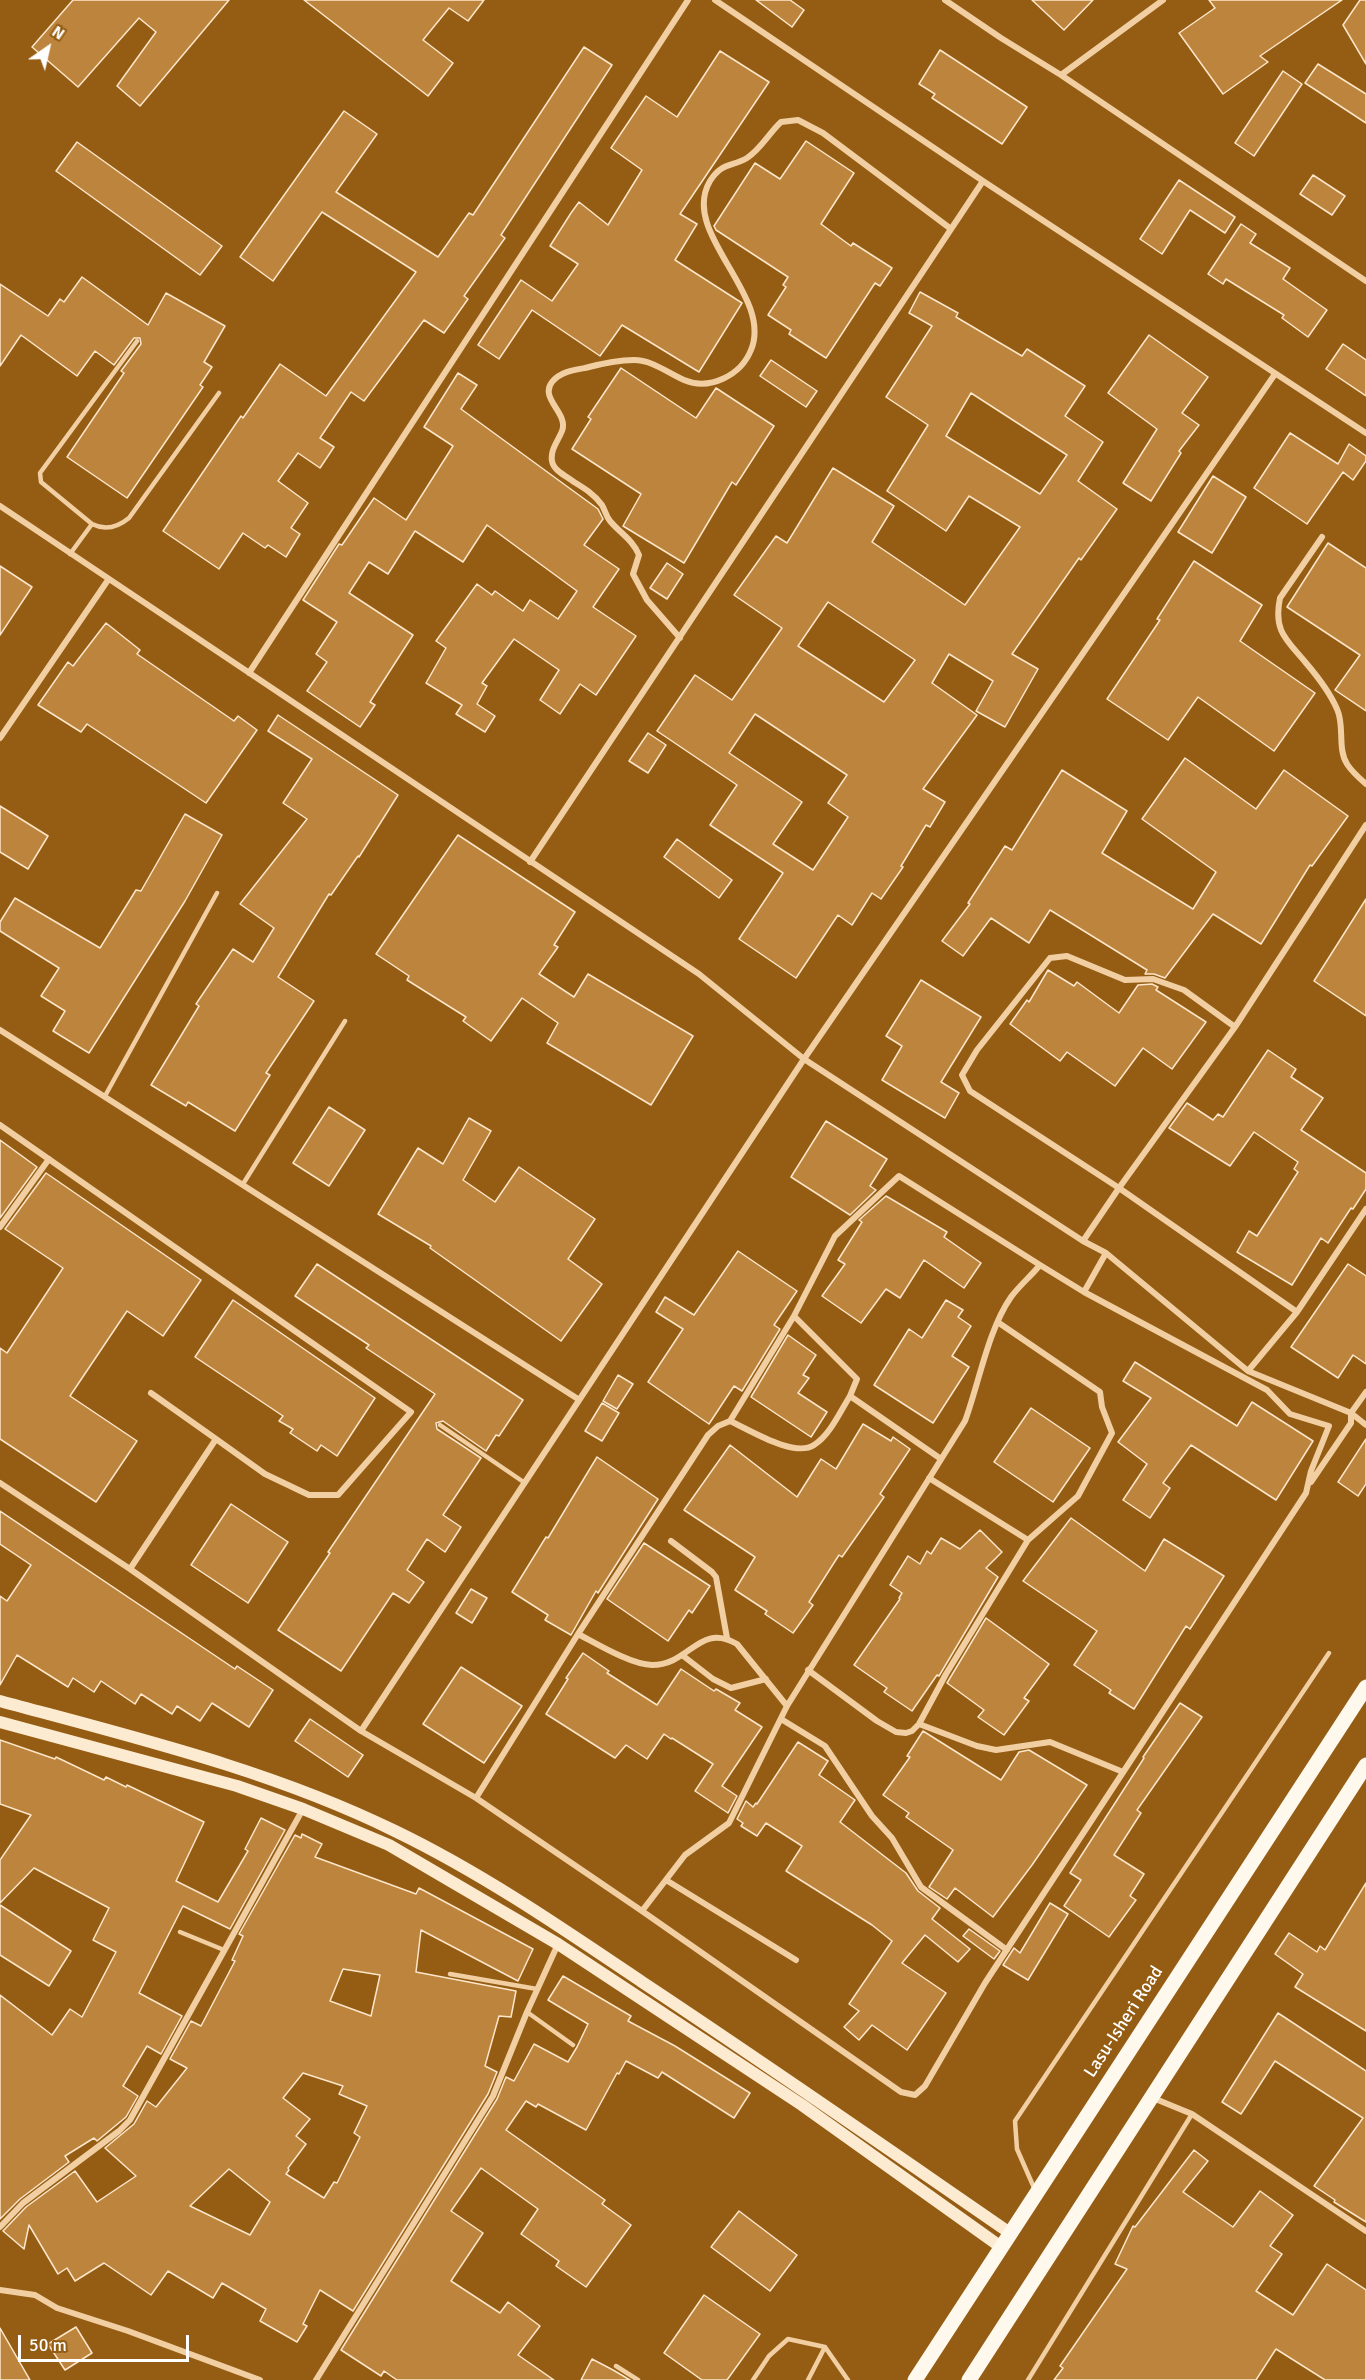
<!DOCTYPE html>
<html>
<head>
<meta charset="utf-8">
<style>
	body { margin:0 }
	#map { position:relative; width:1366px; height:2380px; overflow:hidden; background:#945d13; font-family:Signika,sans-serif }
	canvas { display:block }
	.north { position:absolute; left:18px; top:18px; width:60px; height:60px; -webkit-text-stroke:4px #945d13; paint-order:stroke; rotate:34deg; font-size:16px; font-weight:700; line-height:24px; text-align:center; color:#fff }
	.north::after { content:''; display:block; margin:auto; width:21px; height:27px; background:#fff; clip-path:polygon(50% 0,100% 100%,50% 72%,0 100%) }
	.scale { position:absolute; left:18px; top:2335px; width:171px; height:27px; box-sizing:border-box; border:3px solid #fff; border-top:0; padding-left:8px; font-size:18px; line-height:21px; white-space:nowrap; color:#fff; -webkit-text-stroke:4px #945d13; paint-order:stroke }
</style>
</head>
<body>
<div id="map">
<canvas width="1366" height="2380"></canvas>
<div class="north">N</div>
<div class="scale">50 m</div>
</div>
<script>
const ctx = document.querySelector('canvas').getContext('2d');
ctx.lineJoin = 'round';
function paint(path, color) { ctx.fillStyle = color; ctx.fill(path, 'evenodd'); }
function strokePath(path, color, width, dash) { ctx.strokeStyle = color; ctx.lineWidth = width; ctx.lineCap = dash ? 'butt' : 'round'; ctx.setLineDash(dash || []); ctx.stroke(path); }
function write(font, color, halo, rows, align = 'center') {
  ctx.font = font + ' Signika,sans-serif'; ctx.lineWidth = 4.5; ctx.setLineDash([]); ctx.textBaseline = 'middle'; ctx.strokeStyle = halo; ctx.fillStyle = color; for (const [text, x, y, turn = 0] of rows) {
    ctx.save(); ctx.translate(x, y); ctx.rotate((+turn || 0) * Math.PI / 180); ctx.textAlign = isNaN(turn) ? turn : align; if (halo) ctx.strokeText(text, 0, 0); ctx.fillText(text, 0, 0); ctx.restore();
  }
}
const building = new Path2D(`
	M73,0h156l-89,106 -23,-20 39,-54 -17,-14 -61,69 -46,-40z
	M304,0h180l-16,21 -19,-13 -26,32 30,23 -25,33z
	M756,0h34l14,10 -12,17z
	M1032,0h61l-29,30z
	M1209,0h133l-82,56 8,6 -45,32 -44,-61 36,-25z
	M1360,0h6v64l-23,-39z
	M584,47l28,18 -111,170 4,3 -41,58 4,3 -24,34 -20,-13 -60,81 -13,-9 -31,46 14,9 -14,21 -22,-15 -20,28 30,22 -17,25 9,6 -14,23 -18,-12 -3,3 -22,-15 -24,36 -56,-38 78,-115 2,2 37,-54 46,32 90,-124 -94,-60 -49,69 -33,-24 104,-146 33,23 -41,58 102,65 31,-44 4,2z
	M940,50l87,57 -25,37 -70,-46 3,-4 -16,-10z
	M720,51l49,31 -89,132 17,10 -22,36 67,43 -43,69 -77,-47 -22,31 -68,-46 -33,49 -21,-14 43,-65 31,21 26,-37 -28,-18 21,-33 8,-11 29,23 34,-55 -31,-22 35,-52 31,21z
	M1318,64l48,30v29l-61,-40z
	M1283,71l19,13 -48,72 -19,-13z
	M806,141l48,32 -33,51 30,22 2,-3 39,25 -12,18 -5,-3 -49,75 -37,-24 2,-4 -23,-15 18,-28 -3,-2 5,-8 -72,-47 -2,-4 41,-63 25,16z
	M77,142l145,104 -22,29 -144,-104z
	M1313,175l32,21 -13,19 -32,-21z
	M1179,180l56,37 -10,16 -35,-23 -28,44 -22,-15z
	M1241,224l15,10 -6,9 40,25 -7,11 44,31 -19,27 -26,-19 2,-3 -58,-36 -3,5 -15,-10z
	M82,277l66,48 18,-32 59,33 -21,36 8,5 -12,18 3,2 -76,111 -60,-41 57,-84 -3,-2 20,-27 -1,-6h-6l-20,27 -19,-14 -18,25 -56,-41 -21,31v-82l48,32 12,-17 4,3z
	M920,292l38,21 -2,4 66,39 5,-7 58,37 -20,30 38,26 -25,39 39,28 -36,51 -2,-2 -67,96 26,15 -33,58 -29,-16 17,-30 -44,-27 -17,29 45,32 -54,74 22,13 -15,25 -4,-2 -25,41 2,1 -22,32 -9,-6 -20,32 -14,-10 -42,63 -57,-39 44,-66 -73,-48 27,-40 -80,-54 38,-56 37,25 50,-72 -48,-33 42,-59 11,7 46,-75 61,38 -22,36 93,63 55,-78 -51,-31 -23,35 -59,-40 41,-66 -42,-28 46,-71 -23,-13zM971,393l96,62 -27,39 -94,-58zM828,602l87,58 -31,42 -86,-56zM755,714l92,61 -19,28 20,14 -35,53 -40,-26 29,-42 -73,-49z
	M1149,335l59,42 -26,36 17,12 -20,26 2,2 -30,48 -28,-18 34,-54 -49,-36z
	M1343,344l23,16v36l-40,-27z
	M771,360l46,31 -11,16 -46,-31z
	M621,368l75,50 20,-30 58,38 -38,59 -4,-3 -48,81 -61,-37 18,-32 -69,-45 19,-30 -3,-2z
	M458,373l19,12 -16,24 137,100 5,10 -19,26 35,24 -26,38 43,29 -40,59 -16,-11 -20,30 -20,-14 19,-30 -45,-31 -32,44 5,3 -10,18 18,12 -10,16 -29,-18 6,-9 -36,-22 20,-35 -10,-7 41,-57 15,11 3,-4 28,20 7,-11 28,19 19,-28 -90,-66 -24,37 -48,-31 -27,43 -19,-12 -20,31 64,42 -43,67 5,3 -15,22 -53,-36 20,-29 -11,-8 21,-32 -34,-22 36,-56 3,1 32,-47 32,22 47,-74 -29,-19z
	M1290,433l48,31 11,-20 17,12v5l-13,19 -10,-8 -36,52 -53,-36z
	M1213,476l33,21 -34,56 -34,-21z
	M1328,543l38,25v143l-31,-21 25,-35 -73,-48z
	M1194,561l68,44 -22,36 75,52 -41,58 -76,-54 -30,43 -61,-41 53,-79 -3,-1z
	M667,563l16,11 -16,25 -17,-11z
	M0,566l32,21 -32,48z
	M106,623l34,27 -3,4 97,67 4,-5 19,14 -51,73 -119,-79 -6,8 -43,-27 30,-43 5,4z
	M278,715l120,80 -39,62 -1,-1 -27,39 -2,-1 -51,83 36,24 -48,72 4,2 -35,56 -47,-29 -2,4 -35,-21 48,-79 -3,-2 37,-55 20,13 21,-34 -34,-24 67,-85 -24,-16 29,-44 -44,-28z
	M648,733l18,12 -18,28 -19,-12z
	M1185,758l71,51 28,-39 64,46 -36,50 -2,-1 -49,79 -48,-30 -48,64 -11,-4h-9l2,-4 -97,-60 -21,33 -38,-25 -28,38 -21,-15 28,-37 -2,-1 37,-57 7,4 50,-80 65,41 -25,42 91,56 23,-37 -74,-53z
	M0,806l48,30 -20,33 -28,-17z
	M185,814l37,21 -37,66 -96,152 -36,-22 12,-20 -24,-15 18,-28 -59,-37v-9l15,-24 85,50 36,-58 5,1z
	M458,835l117,77 -21,33 4,2 -19,27 35,23 14,-23 105,62 -42,69 -104,-62 11,-20 -36,-25 -31,43 -28,-20 3,-4 -59,-37 2,-4 -33,-22z
	M677,839l55,41 -13,18 -55,-41z
	M1366,899v117l-52,-35z
	M1048,970l26,16 3,-4 42,31 19,-28 14,-1 6,3 -2,3 50,32 -34,47 -29,-21 -28,38 -48,-34 -7,9 -50,-37 17,-24 2,2z
	M921,980l60,37 -40,65 18,11 -14,25 -63,-38 20,-34 -16,-10z
	M1268,1050l28,19 -5,8 32,21 -22,32 65,43v16l-13,20 -2,-1 -23,35 -7,-5 -29,47 -55,-33 12,-21 8,5 41,-64 -4,-3 4,-7 -44,-30 -24,34 -61,-38 18,-25 26,17 5,-6 5,3z
	M329,1107l36,23 -36,56 -36,-23z
	M469,1118l22,13 -28,49 32,22 24,-35 76,52 -27,40 34,25 -41,57 -131,-93 1,-2 -53,-32 40,-66 25,16z
	M826,1121l61,38 -17,27 6,4 -26,25 -59,-38z
	M0,1140l37,27 -37,51z
	M46,1173l155,107 -38,56 -36,-25 -57,85 67,45 -41,61 -96,-63v-91l7,5 56,-85 -58,-39z
	M886,1196l61,36 -3,5 37,26 -17,25 -40,-28 -24,38 -14,-9 -25,34 -39,-27 23,-32 -7,-4 24,-38 -3,-2z
	M738,1251l59,40 -23,34 6,4 -38,62 -8,-5 -25,38 -61,-42 35,-53 -27,-17 9,-15 29,18z
	M317,1264l206,136 -24,36 -3,-1 -10,16 -43,-30 -7,2 1,6 44,29 -38,57 18,12 -16,25 -18,-13 -20,31 17,12 -15,21 -16,-10 -52,78 -63,-41 52,-77 -2,-1 107,-158 -69,-46 3,-3 -74,-49z
	M1348,1264l18,12v88l-13,-9 -15,23 -47,-31z
	M233,1300l142,98 -38,58 -16,-11 -4,6 -27,-18 3,-4 -14,-8 4,-5 -88,-59z
	M946,1300l17,10 -5,7 13,9 -19,30 17,11 -36,56 -59,-38 35,-56 13,9z
	M788,1335l28,20 -13,20 6,3 -11,15 29,19 -16,25 -60,-40z
	M1135,1362l102,64 15,-24 61,39 -37,59 -85,-55 -28,38 7,5 -20,30 -27,-18 24,-36 -29,-22 33,-44 -28,-17z
	M618,1375l15,9 -16,25 -14,-8z
	M602,1403l17,10 -17,28 -17,-10z
	M1031,1408l59,40 -37,54 -59,-40z
	M863,1424l28,17 2,-4 17,12 -30,45 4,3 -42,60 -3,-2 -30,47 4,3 -20,28 -28,-19 2,-3 -32,-21 20,-33 -71,-47 46,-65 67,52 24,-38 15,10z
	M1366,1439v45l-8,12 -20,-14z
	M597,1457l61,42 -60,94 -2,-2 -25,44 -26,-15 3,-5 -36,-23 34,-55 2,1z
	M231,1504l57,38 -40,61 -57,-38z
	M0,1511l235,158 2,-3 36,24 -24,37 -37,-24 -12,18 -23,-15 -5,8 -31,-20 -6,10 -34,-23 -7,11 -21,-14 -5,9 -51,-32 -17,30v-89l7,5 24,-36 -31,-21z
	M1071,1518l74,53 19,-32 60,37 -34,53 -4,-3 -52,83 -25,-16 2,-3 -37,-25 23,-34 -74,-50z
	M980,1530l22,22 -16,16 12,9 -59,99 -2,-1 -25,36 -28,-19 3,-4 -33,-23 46,-66 -1,-1 3,-5 -12,-8 18,-29 12,8 7,-13 4,3 10,-16 19,11z
	M644,1543l66,43 -18,27 -3,-3 -21,31 -61,-42z
	M471,1589l16,9 -15,25 -16,-10z
	M986,1618l63,46 -25,34 5,3 -25,34 -26,-18 6,-7 -37,-27z
	M583,1653l26,18 -2,2 50,32 24,-36 33,22 2,-2 24,14 -5,7 27,17 -40,59 15,10 -9,17 -33,-22 18,-27 -41,-26 -1,1 -7,-5 -17,25 -21,-14 -11,13 -69,-44 22,-35 -2,-1z
	M461,1667l61,39 -38,57 -61,-39z
	M1180,1703l22,14 -65,93 4,3 -27,42 30,19 -14,22 6,4 -27,37 -45,-31 17,-26 -11,-7 74,-115 -1,-1z
	M310,1719l53,36 -15,22 -53,-36z
	M923,1731l78,49 18,-28 10,-2 58,35 -55,80 -39,52 -38,-29 -8,11 -18,-12 24,-37 -47,-33 3,-4 -26,-18 27,-38 -3,-1z
	M0,1740l55,19 1,-2 48,23 2,-3 20,10 1,-2 77,37 -28,59 42,21 30,-51 -3,-2 16,-31 24,12 -55,99 -47,-23 -44,87 43,23 -21,38 -14,-8 -24,40 15,10 -12,21 -29,24 -3,-3 -29,18 4,6 -49,37 -20,20v-224l52,40 18,-26 12,8 34,-65 -23,-12 16,-32 -75,-40 -34,35v-43l31,-45 -31,-11z
	M798,1742l30,19 -9,14 36,25 -15,22 66,51 12,18 22,17 -8,11 38,30 -12,13 -33,-27 -23,28 44,30 -39,57 -35,-25 -13,15 -15,-13 15,-16 -10,-7 43,-63 -20,-16 -86,-54 16,-25 -36,-23 -9,13 -16,-10 2,-3 -6,-4 9,-18 7,6 3,-4 1,1z
	M302,1834l20,10 -7,13 101,37 3,-6 114,61 -15,32 -97,-51 -5,42 100,19 -5,26 -12,-1 -14,50 12,6 -9,22 -135,217 -33,-21 -17,34 4,2 -10,16 -37,-21 6,-12 -44,-26 -9,15 -45,-27 -17,24 -47,-32 -29,18 -8,-13 -9,6 -29,-49 -5,24 -21,-18 23,-24 49,-36 22,31 39,-26 -31,-28 29,-24 13,-23 9,6 31,-39 -17,-9 21,-38 10,5 34,-65 -3,-1 11,-24 -4,-2 56,-99 6,3zM343,1969l37,6 -9,41 -41,-15zM303,2073l40,13 -4,8 28,12 -13,27 6,4 -23,46 -3,-1 -10,16 -38,-24 3,-4 -1,-2 18,-24 -10,-8 14,-17 -27,-21zM229,2169l41,33 -20,33 -60,-29z
	M1366,1883v148l-71,-44 8,-13 -28,-20 14,-21 28,19 3,-6 5,4z
	M1050,1903l18,11 -40,66 -25,-15 11,-17 6,5z
	M0,1905l71,46 -22,35 -49,-31z
	M969,1929l31,22 -6,8 -31,-23z
	M563,1976l68,40 -3,5 47,25 75,47 -16,25 -72,-46 -4,6 -32,-17 -7,13 -2,-1 -31,57 -48,-26 -2,3 -10,-6 -20,29 99,70 -3,4 29,21 -45,62 -30,-21 3,-5 -38,-27 17,-25 -57,-41 -30,43 32,22 -32,48 49,32 8,-11 32,24 -22,29 36,25h-157l-13,-9 -3,5 -40,-26 156,-251 9,-22 8,4 20,-37 34,18 9,-15 11,-23 -40,-24z
	M1278,2013l88,58v151l-32,-20 1,-2 -21,-14 49,-68 -88,-57 -34,53 -19,-12z
	M1194,2150l14,11 -25,31 50,35 27,-36 33,24 -23,31 12,8 -26,37 37,24 34,-51 39,26v90h-41l-49,-31 -20,31h-202l9,-12 -3,-2 67,-97 -12,-5 18,-38 2,1z
	M739,2211l58,44 -27,36 -59,-44z
	M704,2295l56,39 -33,46h-25l-38,-27z
	M76,2327l16,26 -27,17 -17,-26z
	M0,2328l30,52h-30z
	M592,2359l21,11 17,10h-49z`);
paint(building, '#bc843c');
strokePath(building, '#fde6ca', 1.5);
strokePath(new Path2D(`
	M137,341l-97,132 1,9 51,42c14,7 26,3 37,-6l90,-125
	M70,554l22,-30
	M105,1096l112,-203
	M243,1184l102,-163
	M440,1425l85,58
	M180,1932l44,18
	M450,1974l87,15
	M527,2012l46,33
	M1035,2190l-18,-41 -2,-28 314,-468
	M616,2366l22,14
	M753,2380l16,-24 19,-17 37,8 23,33
	M808,2380l17,-33
	M1028,2380l164,-266`), '#f2cfa2', 4.5);
strokePath(new Path2D(`
	M715,0l268,181 383,252
	M945,0l56,38 60,37 305,206
	M1061,75l102,-75
	M0,506l699,468 105,85 279,182 23,12 142,118 103,42 15,12
	M1322,537l-42,61c-7,34 7,42 26,65 12,14 24,30 31,46 8,17 0,39 10,55 5,8 12,14 19,20
	M680,638l-33,-38 -14,-26 6,-19c-6,-15 -19,-22 -29,-34 -4,-5 -5,-11 -8,-16 -8,-11 -18,-17 -28,-23 -8,-6 -21,-12 -22,-21 -2,-11 6,-20 10,-30 7,-18 -23,-32 -10,-49 8,-10 21,-12 33,-14 15,-4 33,-8 49,-8 18,0 34,13 50,20 26,11 57,-5 67,-30 23,-55 -72,-117 -41,-169 12,-19 22,-14 37,-23 14,-9 22,-25 34,-36l17,-2 25,13 128,96
	M249,673l439,-673
	M0,738l108,-158
	M530,862l453,-681
	M1235,1027l-51,-37 -31,-11 -28,1 -58,-24 -17,2 -73,92 -15,25 8,16 149,97 178,124
	M0,1030l578,369
	M0,1125l411,287 -73,83h-29l-44,-21 -49,-35
	M0,1227l49,-68
	M1083,1241l36,-53 116,-161 131,-202
	M1248,1371l49,-59 69,-103
	M850,1396l7,-17 -63,-63 41,-80 64,-60 141,89
	M730,1421l64,-105
	M929,1478l99,62
	M1311,1482l40,-59v-10l15,-21
	M0,1483l130,86 231,162 115,67 166,113 259,181 14,3 10,-9 60,-103 321,-490 5,-22 18,-45 -39,-12 -23,-24 -183,-98
	M671,1541l41,31 4,5 11,61
	M130,1569l86,-130 -65,-46
	M578,1634c19,10 54,31 74,31 38,0 47,-43 85,-21l50,62
	M682,1655l31,24 18,9 35,-9
	M808,1670l69,51 19,11 10,1 6,-2 7,-7 27,-50 82,-134 50,-44 34,-63 -10,-26 -2,-15 -101,-69
	M781,1719l44,27 47,70 20,22 29,49 86,63
	M919,1724l58,22 19,4 54,-8 73,30
	M361,1731l443,-672 471,-685
	M476,1798l102,-164 130,-199 10,-9 12,-5c20,9 64,37 84,24 16,-10 26,-33 36,-49l91,63
	M666,1880l130,80
	M642,1911l43,-56 44,-32 58,-117 178,-285c14,-38 23,-91 46,-124 8,-11 20,-21 29,-32l44,27 22,-39
	M1153,2098l39,16 174,117
	M0,2227l23,-24 96,-72 11,-11 173,-311
	M0,2290l35,5 22,13 71,23 132,49
	M316,2380l177,-284 34,-84 31,-68`), '#f2cfa2', 6);
strokePath(new Path2D(`
	M0,1701c133,36 271,69 395,130 87,42 167,97 247,151 124,82 246,167 368,251
	M0,1722l237,64 66,23 86,36 169,99 244,161 199,142`), '#fcead1', 12);
strokePath(new Path2D(`
	M915,2380l451,-693
	M969,2380l397,-615`), '#fff8ed', 15);
write('18px', '#fff', '#945d13', [
	["Lasu-Isheri Road",1124,2022,-57]
]);
</script>
</body>
</html>
